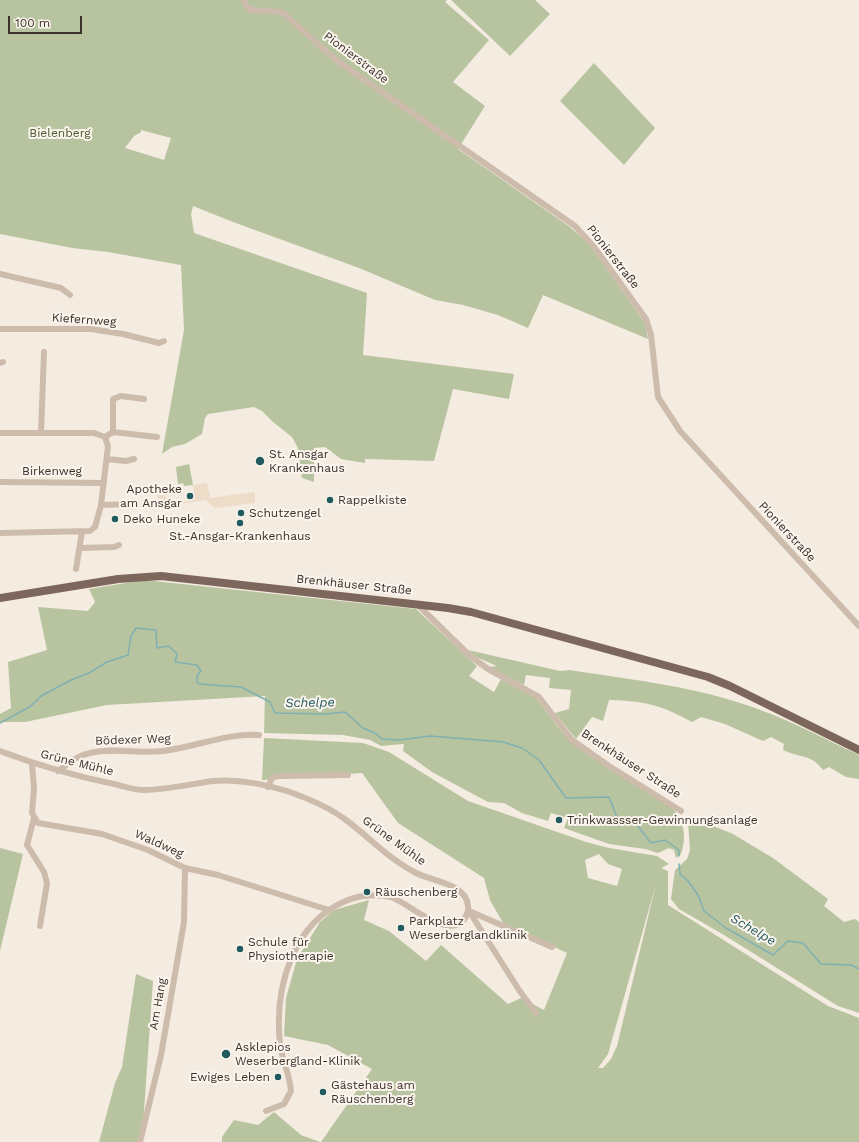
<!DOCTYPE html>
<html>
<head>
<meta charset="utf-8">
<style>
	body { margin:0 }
	#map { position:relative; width:859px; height:1142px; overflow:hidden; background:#f4ebe1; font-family:"Work Sans",sans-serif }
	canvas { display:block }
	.scale { position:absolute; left:8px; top:16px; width:74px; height:18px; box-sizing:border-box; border:2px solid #3b302b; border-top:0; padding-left:5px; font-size:12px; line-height:14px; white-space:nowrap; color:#3b302b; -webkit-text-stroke:3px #fbf5ee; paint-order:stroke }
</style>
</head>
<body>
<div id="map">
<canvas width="859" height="1142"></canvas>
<div class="scale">100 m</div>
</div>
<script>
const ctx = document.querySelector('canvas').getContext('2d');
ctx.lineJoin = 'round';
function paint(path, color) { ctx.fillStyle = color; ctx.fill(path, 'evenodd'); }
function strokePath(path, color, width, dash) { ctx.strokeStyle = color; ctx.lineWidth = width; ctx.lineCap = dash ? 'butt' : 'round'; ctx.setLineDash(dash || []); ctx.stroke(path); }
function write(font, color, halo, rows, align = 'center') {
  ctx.font = font + ' "Work Sans",sans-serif'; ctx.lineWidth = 4; ctx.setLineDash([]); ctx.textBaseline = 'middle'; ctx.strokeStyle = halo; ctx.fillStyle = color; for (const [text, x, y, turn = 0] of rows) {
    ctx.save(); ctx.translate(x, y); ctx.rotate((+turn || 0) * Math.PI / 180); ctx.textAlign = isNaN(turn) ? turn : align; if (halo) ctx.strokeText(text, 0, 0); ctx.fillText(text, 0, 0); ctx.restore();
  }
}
paint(new Path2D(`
	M0,0h447l-2,2 44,38 -36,42 32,24 -27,43 112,78 18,16 57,80 3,16 -105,-44 -15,33 -30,-13 -35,-10 -28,-5 -76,-32 -126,-46 -40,-16 -2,8 3,19 173,60 -4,62 151,19 -5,25 -56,-10 -19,72 -69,-2v4l-24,-4 -16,-12 -11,1v34l-12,-4 -4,-30 -6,-11 -19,-15 -11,-11 -8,-4 -46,7 -3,4 -3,16 -17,10 -13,3 -10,7 22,-124 -3,-65 -73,-13 -36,-4 -72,-14zM141,130l30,8 -7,22 -39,-12 9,-12 7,-4z
	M451,0h84l15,14 -40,42z
	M594,63l61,65 -31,37 -64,-64z
	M189,464l4,21 -9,1 -1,-3 -5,1 -2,-17z
	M144,580l272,29 61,57 -8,10 25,16 7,-13 36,20 21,28 13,14 102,67c11,15 14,28 8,46l-5,4 -2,-8 -5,-2 -11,5 -13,-4 -36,-5 -45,-16 4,-10 -17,-5 -3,8 -26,-8 -18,-10 -16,-1 -56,-30 -29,-21 1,-7 -23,2 -11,-6 -27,-5 -79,-2 1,-37 -158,9 -82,17h-25v-8l11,-6 -3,-46 39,-12 -9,-43 50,4 7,-9 -6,-13z
	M468,650l92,21 10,-1c56,9 115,15 170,33 41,12 80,34 119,52v24l-13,-2 -17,-10 -6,3c-11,-16 -24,-12 -40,-20l1,-6 -13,-7 -8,4 -38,-17 -24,-7 -9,5c-31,-17 -47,-21 -83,-22l-6,21 -11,-4 -16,22 -21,-26 14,-4 2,-19 -22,-2 1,-10 -24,-3 -2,10 -35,-18 8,-1 -21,-9z
	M264,738l99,5 26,9 79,49 118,41 23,6 48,8 12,8 -8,4 7,3v34l160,101 31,12v124h-538l51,-73 -44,-24 -44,-9 2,-38 11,-39 23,-37 14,-12 35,-10 -5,20 25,11 37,30 15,-16 67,59 13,-6 23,12 23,-57 -64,-30 -13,-23 -6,-22 -86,-55 -36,-50 -100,7zM599,854l9,10 14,5 -5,17 -29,-8 -3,-18zM656,884l-39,162 -6,13 -8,9h-5l10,-14z
	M691,817l42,17 40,24 55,41 -4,7 20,16 11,-3 4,3v91l-21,-7 -114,-71 -45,-26 -8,-10 4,-29 12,-11 3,-9 -2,-29z
	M0,848l23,6 -23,97z
	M136,974l17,7 -11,159 -1,2h-42l16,-59 7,-16z
	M274,1112l27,23 19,7h-98v-5l12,-17 24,5z`), '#b8c4a0');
paint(new Path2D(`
	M207,483l3,15 45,-6v11l-40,5 -10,-8 -45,7 -3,-13 8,-1 2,11 28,-4 -2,-15z`), '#ecdcc8');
strokePath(new Path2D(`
	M0,723l31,-17 10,-10 30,-16 18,-7 18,-11 21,-7 3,-19 5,-8 20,2 1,18 12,-2 8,8 -2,8 22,3 4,6 -4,5v6l2,2 42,3 29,15 5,11 51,1 19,-2 18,16 12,5 7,6 17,1 31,-4 73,6 19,6 17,12 27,38 43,-1 9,23 19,5 14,18 14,-3 14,10v6
	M679,864l1,10 8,7 10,14 6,16 22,17 47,27 15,-14 15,2 18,21 30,1 8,4`), '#7fb0b2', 1.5);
strokePath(new Path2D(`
	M244,1l3,6 4,3 31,2 54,48 239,166 20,22 51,71 5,16 7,62 22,34 179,195
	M0,274l61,14 9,7
	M0,329h91l32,5 36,9 5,-2
	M0,363l3,-1
	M113,432l44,5
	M0,433h94l11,4 8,-5v-33l8,-3 23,3
	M41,433l3,-81
	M107,459l19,2 8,-2
	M0,482l104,1
	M101,505l30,-1
	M0,533l90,-2 5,-4 6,-22 7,-59 -3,-9
	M80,548l34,-1 5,-2
	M76,569l6,-37
	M418,605l51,50 19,14 51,28 33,43 37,26 72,45
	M0,751c37,14 75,25 114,33 9,2 20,6 30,6 23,0 46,-6 69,-9 24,-2 51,3 74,10 20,7 42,16 59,29 23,17 44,40 70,53 16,8 51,11 52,33 1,5 -1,8 -3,12 -16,24 -56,-15 -74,-21 -12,-3 -31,-2 -43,3 -56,22 -74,89 -68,144 2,16 10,31 11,47l-7,13 -18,7
	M32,763l2,26 -2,24 6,10 64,11 46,16 37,18 33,7 111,35
	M58,771c10,-7 20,-16 32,-18 24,-6 49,1 73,-2 33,-4 63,-18 96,-16
	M268,787l4,-9 6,-2 70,-1
	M34,818l-7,27 17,27 3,11 -7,43
	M469,911l50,79 17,23
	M469,911l83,36
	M140,1142l21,-87 23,-133 1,-54`), '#cdbbac', 6);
strokePath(new Path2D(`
	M0,598l118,-19 43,-3 287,32 23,4 237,65 22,9 129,64`), '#7d675c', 8);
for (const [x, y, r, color] of [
	[260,461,5,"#1f5a5e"],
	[190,496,4,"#1f5a5e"],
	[330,500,4,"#1f5a5e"],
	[241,513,4,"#1f5a5e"],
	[115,519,4,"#1f5a5e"],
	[240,523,4,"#1f5a5e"],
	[559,820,4,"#1f5a5e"],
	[367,892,4,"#1f5a5e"],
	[401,928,4,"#1f5a5e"],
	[240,949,4,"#1f5a5e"],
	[226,1054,5,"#1f5a5e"],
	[278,1077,4,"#1f5a5e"],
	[323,1092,4,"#1f5a5e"]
]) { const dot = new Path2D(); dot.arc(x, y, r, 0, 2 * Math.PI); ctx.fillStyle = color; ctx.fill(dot); strokePath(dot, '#fbf5ee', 1.5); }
write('12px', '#3b302b', '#fbf5ee', [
	["Pionierstraße",356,58,37],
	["Pionierstraße",613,257,52],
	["Kiefernweg",84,320,4],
	["Birkenweg",52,471],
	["Pionierstraße",787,532,47],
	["Brenkhäuser Straße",354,585,6],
	["Bödexer Weg",133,740,-2],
	["Grüne Mühle",77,763,14],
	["Brenkhäuser Straße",631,764,33],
	["Grüne Mühle",394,841,36],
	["Waldweg",159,844,24],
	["Am Hang",158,1004,-80]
]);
write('12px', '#4a5a2e', '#fbf5ee', [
	["Bielenberg",60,133]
]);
write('12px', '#3b302b', '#fbf5ee', [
	["St. Ansgar",269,454],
	["Krankenhaus",269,468],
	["Apotheke",182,489,"right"],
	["am Ansgar",182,503,"right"],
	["Rappelkiste",338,500],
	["Schutzengel",249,513],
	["Deko Huneke",123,519],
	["St.-Ansgar-Krankenhaus",240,536,"center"],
	["Trinkwassser-Gewinnungsanlage",567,820],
	["Räuschenberg",375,892],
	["Parkplatz",409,921],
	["Weserberglandklinik",409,935],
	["Schule für",248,942],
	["Physiotherapie",248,956],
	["Asklepios",235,1047],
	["Weserbergland-Klinik",235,1061],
	["Ewiges Leben",270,1077,"right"],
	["Gästehaus am",331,1085],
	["Räuschenberg",331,1099]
], 'left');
write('italic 13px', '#1f5a5e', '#fbf5ee', [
	["Schelpe",310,703,-1],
	["Schelpe",753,930,30]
]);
</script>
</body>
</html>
